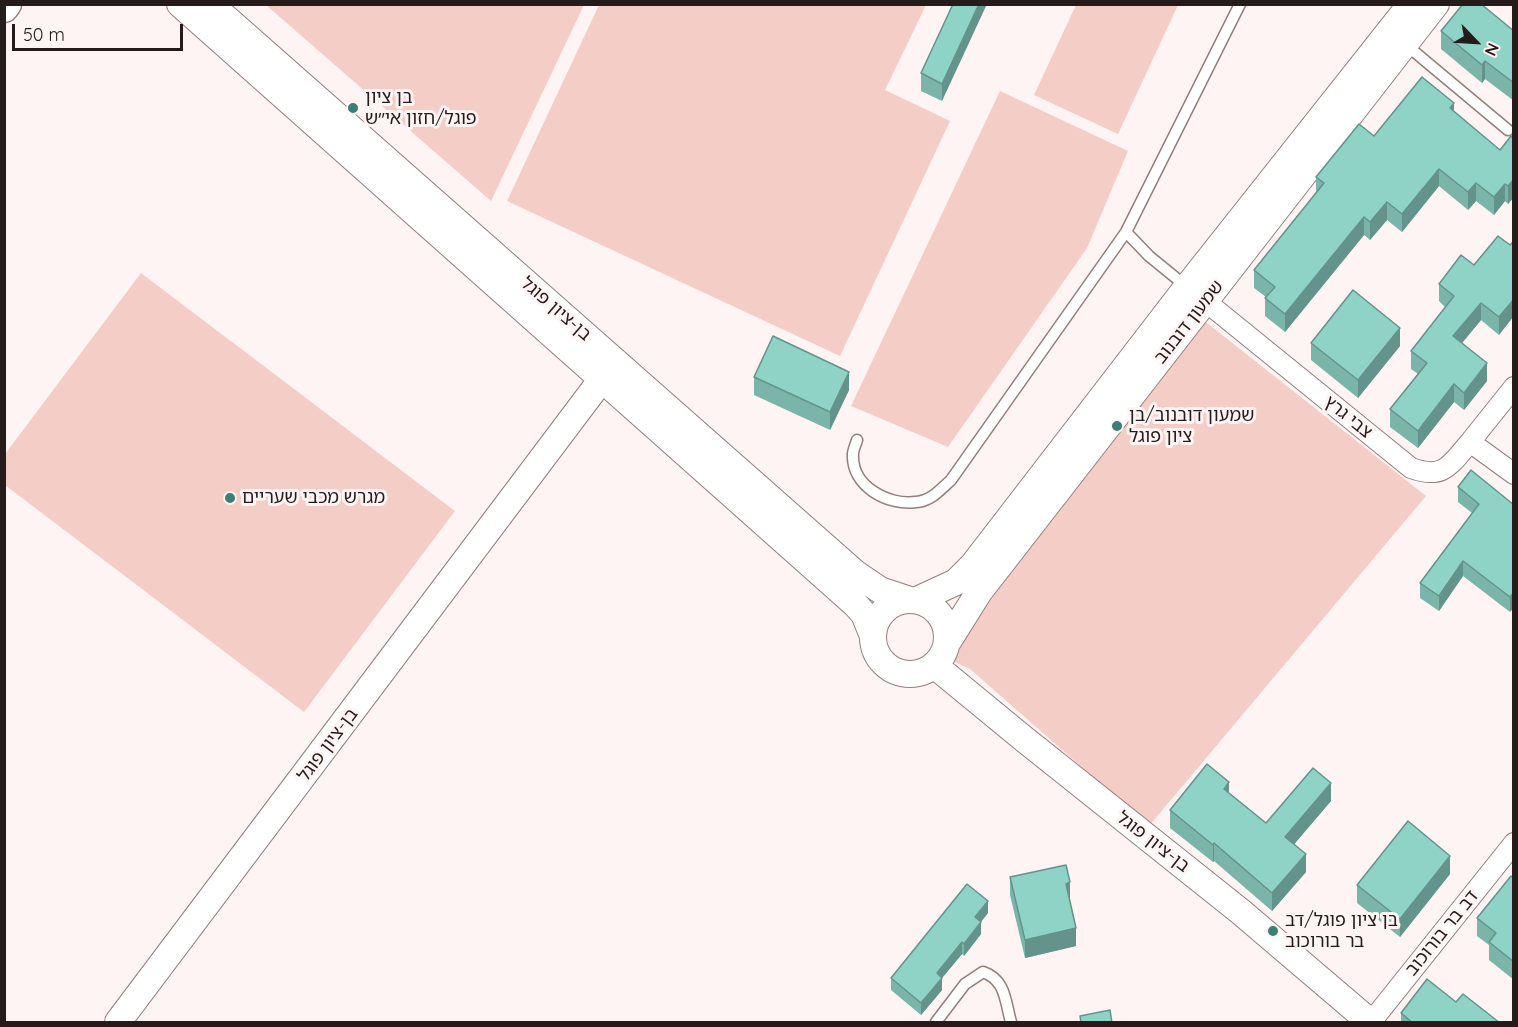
<!DOCTYPE html>
<html>
<head>
<meta charset="utf-8">
<style>
	body { margin:0 }
	#map { position:relative; width:1518px; height:1027px; overflow:hidden; background:#fef4f3; font-family:Quicksand,sans-serif }
	canvas { display:block }
	.frame { position:absolute; inset:0; border:6px solid #241b1a; pointer-events:none }
	.north { position:absolute; left:1446px; top:12px; width:60px; height:60px; -webkit-text-stroke:4px #fef4f3; paint-order:stroke; rotate:115deg; font-size:16px; font-weight:700; line-height:24px; text-align:center; color:#241b1a }
	.north::after { content:''; display:block; margin:auto; width:21px; height:27px; background:#241b1a; clip-path:polygon(50% 0,100% 100%,50% 72%,0 100%) }
	.scale { position:absolute; left:12px; top:24px; width:171px; height:27px; box-sizing:border-box; border:3px solid #241b1a; border-top:0; padding-left:8px; font-size:18px; line-height:21px; white-space:nowrap; color:#241b1a; -webkit-text-stroke:4px #fef4f3; paint-order:stroke }
</style>
</head>
<body>
<div id="map">
<canvas width="1518" height="1027"></canvas>
<div class="frame"></div>
<div class="north">N</div>
<div class="scale">50 m</div>
</div>
<script>
const ctx = document.querySelector('canvas').getContext('2d');
ctx.lineJoin = 'round';
function paint(path, color) { ctx.fillStyle = color; ctx.fill(path, 'evenodd'); }
function strokePath(path, color, width, dash) { ctx.strokeStyle = color; ctx.lineWidth = width; ctx.lineCap = dash ? 'butt' : 'round'; ctx.setLineDash(dash || []); ctx.stroke(path); }
function write(font, color, halo, rows, align = 'center') {
  ctx.font = font + ' Quicksand,"Noto Sans Hebrew",sans-serif'; ctx.lineWidth = 6; ctx.setLineDash([]); ctx.textBaseline = 'middle'; ctx.strokeStyle = halo; ctx.fillStyle = color; for (const [text, x, y, turn = 0] of rows) {
    ctx.save(); ctx.translate(x, y); ctx.rotate((+turn || 0) * Math.PI / 180); ctx.textAlign = isNaN(turn) ? turn : align; if (halo) ctx.strokeText(text, 0, 0); ctx.fillText(text, 0, 0); ctx.restore();
  }
}
paint(new Path2D(`
	M266,5h318l-93,196z
	M599,5h327l-41,85 65,31 -110,235 -333,-155z
	M1076,5h102l-60,129 -84,-39z
	M1000,91l128,60 -41,97 -139,199 -97,-41z
	M141,273l314,238 -151,201 -299,-227v-31z
	M1202,319l224,177 -277,330 -179,-157 -20,-9 2,-24z`), '#f5cdc7');
const service = new Path2D(`
	M1405,44l103,86
	M1126,232l23,24 38,31
	M857,440c-1,4 -4,10 -4,14 -2,32 35,52 63,48 15,-1 24,-12 35,-22l175,-248 114,-228
	M936,1022l29,-38 18,-12c23,8 22,29 28,50`);
const minor = new Path2D(`
	M1194,292l217,176c33,12 39,-3 59,-26l44,32
	M1470,442l44,-55
	M1371,1022l143,-179`);
const tertiary = new Path2D(`
	M180,4l675,600 9,10 9,22
	M210,4l645,569 25,17 30,10
	M917,600l39,-18 17,-17 214,-278 224,-283
	M873 637a37 37 0 1 1 74 0a37 37 0 1 1-74 0Z
	M947,643l32,-51 457,-588
	M934,665l90,74 217,173 129,110
	M118,1022l484,-643`);
const secondary = new Path2D(`
	M4,8l3,-4`);
strokePath(service, '#947e7b', 13);
strokePath(minor, '#947e7b', 22);
strokePath(tertiary, '#947e7b', 28);
strokePath(secondary, '#947e7b', 31);
strokePath(service, '#fff', 10);
strokePath(minor, '#fff', 20);
strokePath(tertiary, '#fff', 26);
strokePath(secondary, '#fff', 28);
paint(new Path2D(`
	M953,4l-11,97 -21,-10v-18z
	M1441,31h73v70l-29,-22 -3,4 -41,-34z
	M1454,111l46,39 14,-11v58l-6,7 -3,-3 -11,14 -18,-14 -8,9 -29,-24 -37,46 -15,-12 -17,20 -6,-5 -79,97 -20,-16v-18l1,-1 -12,-9v-18l62,-77v-16l58,-41z
	M1510,245l-11,90 -18,-15 -19,23 25,38 -23,29 -10,-8 -36,46 -28,-21v-18l28,-35 -7,-5v-18l34,-44 -6,-6v-17z
	M1311,343l89,3 -42,52 -47,-38z
	M754,377l95,13 -19,40 -76,-35z
	M1458,487l56,18v102l-4,5 -47,-36 -24,35 -19,-13v-15l52,-70 -14,-11z
	M1229,793l37,30 65,-22 -37,43 12,28 -34,39 -58,-50 -1,1 -43,-34v-18z
	M1450,874l-50,63 -43,-34v-18z
	M1010,877l60,23h-1l7,46 -51,12 -15,-63z
	M1514,878v102l-25,-20v-15l-12,-9v-18z
	M988,913l-7,9v12l-17,22 -2,-2 -20,24v12l-21,25 -30,-25v-12z
	M1456,1002l44,21h-99v-10z`), '#7bb5aa');
paint(new Path2D(`
	M979,4h8l-45,97v-17z
	M1485,61v18l-3,4v-18z
	M1454,103v17l-4,-12z
	M1439,169v17l-37,46v-18z
	M1514,179v18l-6,7v-18z
	M1476,183v18l-8,9v-18z
	M1505,184v17l-11,14v-18z
	M1387,202v18l-17,20v-18z
	M1364,217v18l-79,97v-18z
	M1514,299v17l-15,19v-18z
	M1481,303v17l-28,34v-18z
	M1400,328v18l-42,52v-18z
	M1487,363v18l-23,29v-17z
	M849,372v18l-19,40v-18z
	M1454,384v18l-36,46v-17z
	M1463,561v15l-24,35v-15z
	M1514,592v15l-4,5v-15z
	M1229,782v18l-5,-11z
	M1331,783v18l-46,54v-18z
	M1214,843v18l-1,1v-17z
	M1306,854v18l-34,39v-18z
	M1450,856v18l-50,63v-18z
	M1070,882v18l-4,2v-18z
	M988,901v12l-13,16v-12z
	M981,922v12l-17,22v-12z
	M1076,928v18l-51,12v-18z
	M962,942v12l-20,24v12l-21,25v-12l16,-30z`), '#64938b');
const building = new Path2D(`
	M953,4h26l-37,80 -21,-11z
	M1463,4h18l33,27v52l-29,-22 -3,4 -41,-34z
	M1422,77l32,26 -4,5 50,42 11,-14 3,3v40l-6,7 -3,-2 -11,13 -18,-14 -8,9 -29,-23 -37,45 -15,-12 -17,20 -6,-5 -79,97 -20,-16 10,-11 -21,-17 70,-87 -8,-6 43,-53 15,12z
	M1498,236l12,9 4,-4v58l-15,18 -18,-14 -28,33 34,27 -23,30 -10,-9 -36,47 -28,-22 37,-46 -16,-12 43,-55 -15,-12 22,-29 13,10z
	M1353,290l47,38 -42,52 -47,-37z
	M773,336l76,36 -19,40 -76,-35z
	M1471,470l43,35v87l-4,5 -47,-36 -24,35 -19,-13 59,-79 -21,-17z
	M1207,764l22,18 -5,7 42,34 47,-55 18,15 -46,54 21,17 -34,39 -58,-50 -1,2 -43,-35z
	M1408,821l42,35 -50,63 -43,-34z
	M1066,865l4,17 -4,2 10,44 -51,12 -15,-63z
	M1511,876l3,2v84l-25,-20 7,-9 -19,-15z
	M967,884l21,17 -13,16 6,5 -17,22 -2,-2 -25,31 5,5 -21,25 -30,-25z
	M1427,979l29,23 7,-8 37,29h-87l-12,-10z
	M1110,1010l2,13h-31l-1,-7z`);
paint(building, '#8fd2c6');
strokePath(building, '#64938b', 1.5);
for (const [x, y, r, color] of [
	[353,108,6,"#3b7f75"],
	[1117,426,6,"#3b7f75"],
	[230,498,6,"#3b7f75"],
	[1273,931,6,"#3b7f75"]
]) { const dot = new Path2D(); dot.arc(x, y, r, 0, 2 * Math.PI); ctx.fillStyle = color; ctx.fill(dot); strokePath(dot, '#fef4f3', 2); }
write('18px', '#241b1a', '#fef4f3', [
	["בן ציון",365,98],
	["פוגל/חזון אי״ש",365,119],
	["שמעון דובנוב/בן",1129,416],
	["ציון פוגל",1129,437],
	["מגרש מכבי שעריים",242,498],
	["בן ציון פוגל/דב",1285,921],
	["בר בורוכוב",1285,942]
], 'left');
write('18px', '#241b1a', '#fef4f3', [
	["בן-ציון פוגל",556,309,41],
	["שמעון דובנוב",1189,322,-52],
	["צבי גרץ",1348,417,39],
	["בן-ציון פוגל",328,745,-53],
	["בן-ציון פוגל",1153,842,38],
	["דב בר בורוכוב",1442,933,-51]
]);
</script>
</body>
</html>
